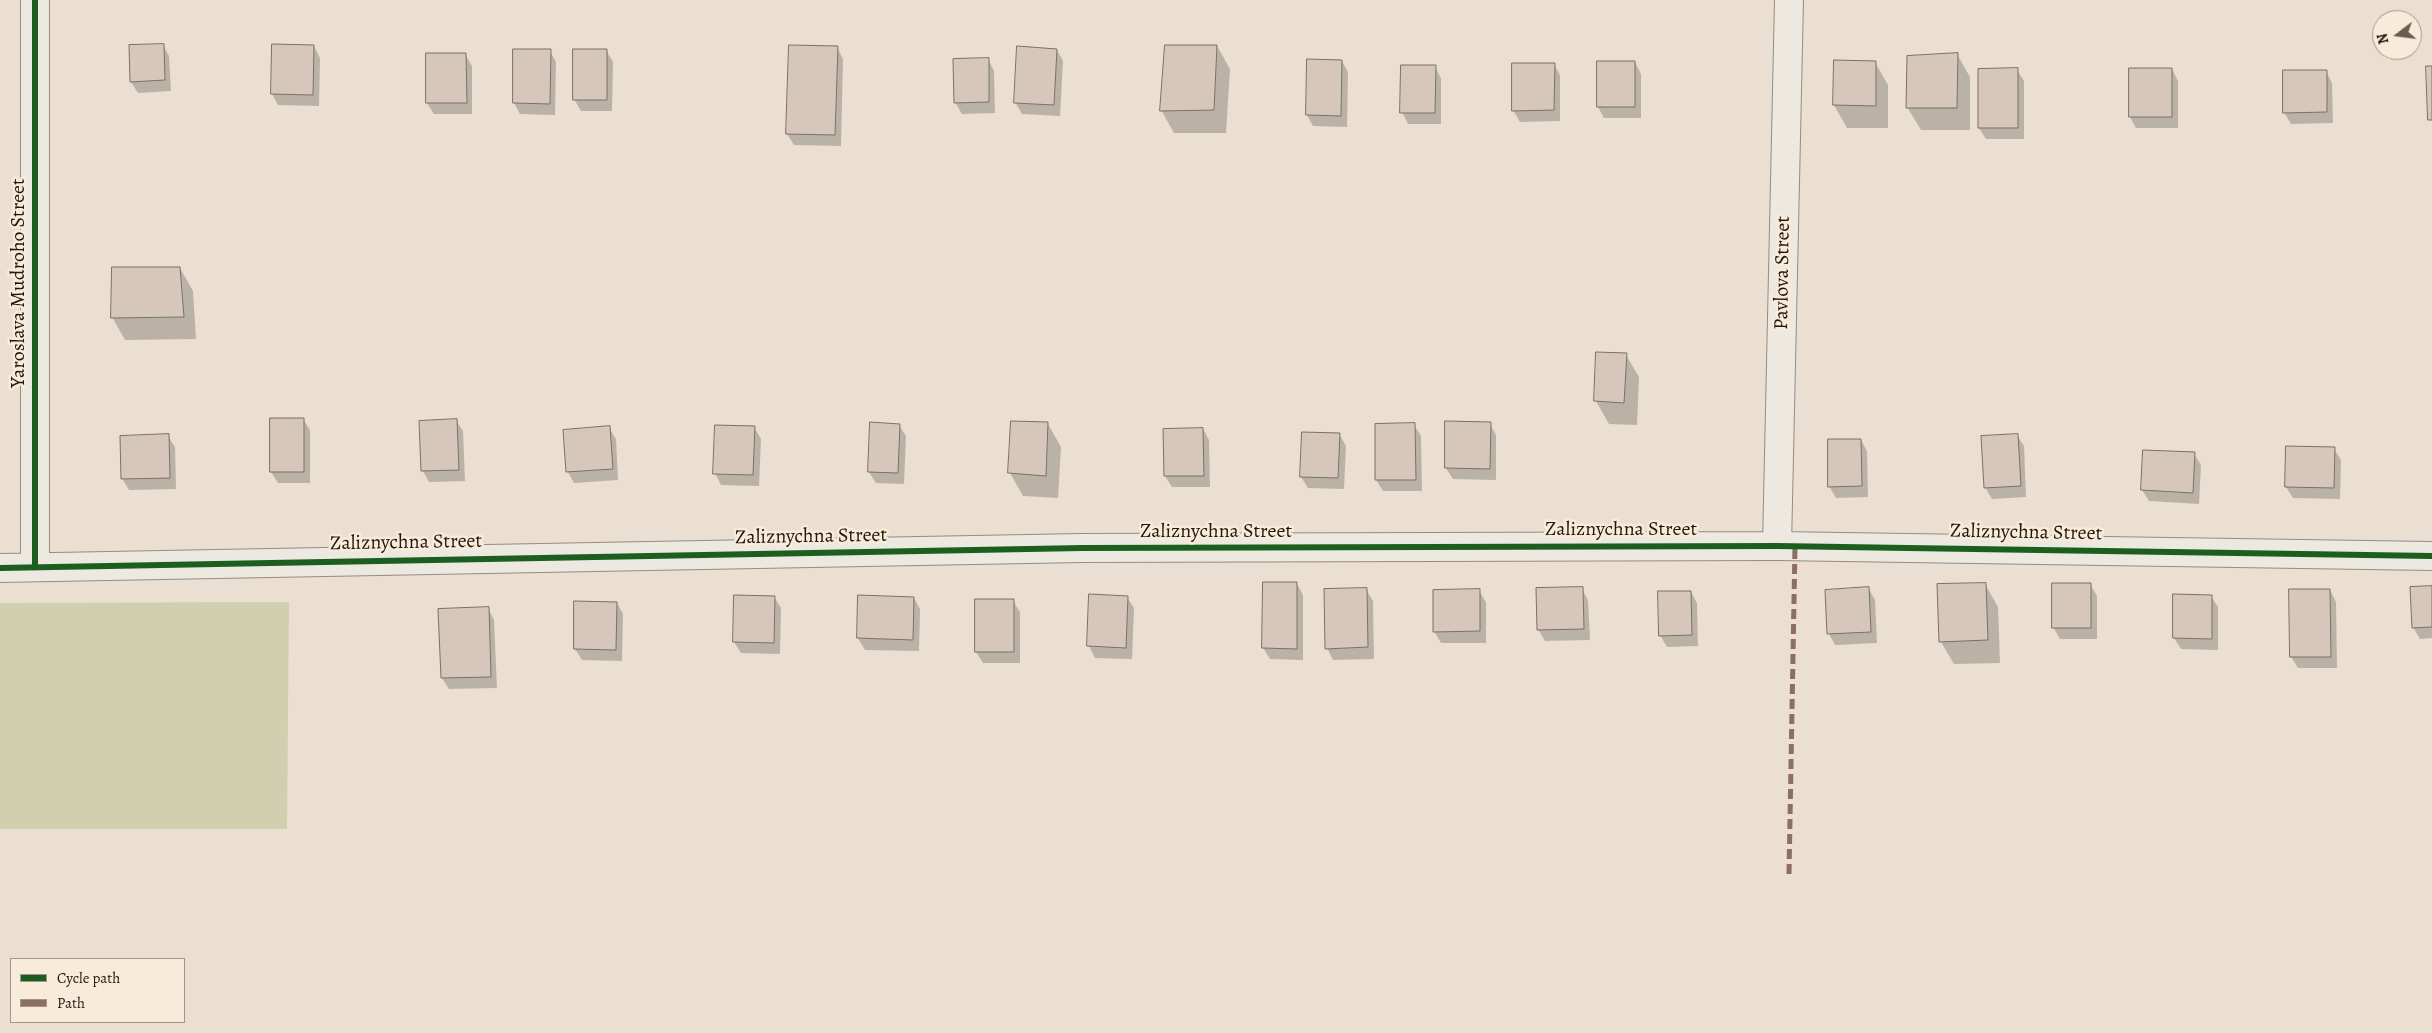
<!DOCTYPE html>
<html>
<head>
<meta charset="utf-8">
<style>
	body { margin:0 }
	#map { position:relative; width:2432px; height:1033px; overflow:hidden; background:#eadfd0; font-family:Alegreya,serif }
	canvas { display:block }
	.legend { position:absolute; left:10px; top:958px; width:175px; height:65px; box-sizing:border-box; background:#f8ebd9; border:1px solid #a29687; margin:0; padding:6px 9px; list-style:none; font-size:15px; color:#21170d }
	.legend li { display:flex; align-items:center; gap:10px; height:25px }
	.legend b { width:25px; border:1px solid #a29687 }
	.north { position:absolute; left:2372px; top:10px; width:50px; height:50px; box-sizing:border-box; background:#f8ebd9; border:1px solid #a29687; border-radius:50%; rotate:255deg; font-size:14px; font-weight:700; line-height:20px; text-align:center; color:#21170d }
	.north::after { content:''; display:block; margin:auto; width:18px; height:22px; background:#675d51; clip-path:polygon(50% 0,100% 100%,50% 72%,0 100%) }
</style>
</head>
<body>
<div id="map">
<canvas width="2432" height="1033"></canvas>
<ul class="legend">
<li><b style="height:6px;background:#1b5e20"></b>Cycle path</li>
<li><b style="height:6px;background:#8d6e63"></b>Path</li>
</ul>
<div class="north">N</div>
</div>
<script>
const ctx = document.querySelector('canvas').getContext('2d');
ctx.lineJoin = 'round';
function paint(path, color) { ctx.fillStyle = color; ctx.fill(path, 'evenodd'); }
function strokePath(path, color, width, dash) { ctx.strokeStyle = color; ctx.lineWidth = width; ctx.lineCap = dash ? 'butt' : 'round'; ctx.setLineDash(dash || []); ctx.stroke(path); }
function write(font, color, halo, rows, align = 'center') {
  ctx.font = font + ' Alegreya,serif'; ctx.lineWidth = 5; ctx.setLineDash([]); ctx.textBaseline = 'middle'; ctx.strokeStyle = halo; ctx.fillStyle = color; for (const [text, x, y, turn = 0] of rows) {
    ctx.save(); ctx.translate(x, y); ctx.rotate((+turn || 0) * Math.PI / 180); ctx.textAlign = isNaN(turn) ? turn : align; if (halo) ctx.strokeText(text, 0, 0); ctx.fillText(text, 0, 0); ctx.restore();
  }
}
paint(new Path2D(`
	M289,602l-2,227h-287v-226z`), '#d1cfaf');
paint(new Path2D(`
	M163,45l6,11 2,35 -33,2 -7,-11z
	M314,46l6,12 -1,48 -41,-1 -6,-11z
	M1217,46l13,23 -4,64h-52l-13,-23z
	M837,47l6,12 -2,87 -47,-1 -7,-11z
	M514,50l36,1 6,11 -1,53 -35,-1 -6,-11z
	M606,50l7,12 -1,49h-31l-7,-12z
	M1057,50l6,11 -3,55 -38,-2 -7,-12z
	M465,54l7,12v48h-38l-7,-11z
	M1957,54l13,23v53h-49l-14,-23z
	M988,59l6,12 1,42 -33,1 -7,-12z
	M1342,61l6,11 -1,55 -34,-1 -6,-11z
	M1635,62l6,12v44h-37l-6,-11z
	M1875,62l13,23v43h-41l-13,-23z
	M1554,64l6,11v46l-40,1 -7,-12z
	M1435,67l6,11v46h-33l-6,-12z
	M2172,69l6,12v47h-42l-6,-11z
	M2017,70l7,11v58h-38l-7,-11z
	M2326,71l6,12 1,40 -42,1 -7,-12z
	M180,268l13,23 3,48 -71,1 -13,-23z
	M1626,355l13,22 -2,48 -28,-1 -13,-23z
	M303,419l7,11v53h-32l-7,-11z
	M456,420l7,11 2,50 -36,1 -6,-11z
	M1012,422l36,2 13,23 -3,51 -35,-2 -13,-23z
	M1446,423l44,1 6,11v45l-43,-1 -7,-11z
	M899,425l7,11 -2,48 -28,-1 -7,-11z
	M1414,425l7,11 1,55h-39l-7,-11z
	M754,427l7,12 -2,47 -38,-1 -6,-12z
	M609,428l7,11 2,41 -44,3 -6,-11z
	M1203,429l6,11 1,47h-38l-7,-11z
	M1339,434l7,12 -2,43 -36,-1 -7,-11z
	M2017,435l7,11 2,51 -34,2 -7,-12z
	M168,436l7,11 1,42 -47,1 -7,-12z
	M1861,440l6,11 1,46 -32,1 -7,-12z
	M2287,448l47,1 7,11 -1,39 -47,-1 -7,-11z
	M2194,454l7,11 -2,39 -50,-3 -7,-11z
	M1297,584l6,11v65l-33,-1 -7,-11z
	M1985,584l13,23 2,56 -46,1 -13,-22z
	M2090,584l7,12v43h-37l-7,-12z
	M2432,587v51l-12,1 -7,-12z
	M1366,589l7,12 1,58 -41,1 -6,-12z
	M1582,589l6,11 2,40 -45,1 -7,-12z
	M1869,589l6,11 2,43 -42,2 -6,-11z
	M2330,590l6,12 1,66h-39l-7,-11z
	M1479,591l7,11v41h-45l-7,-12z
	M1691,592l6,11 1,43 -31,1 -7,-12z
	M860,596l54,2 6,11 -1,42 -54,-1 -7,-12z
	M1090,596l37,1 7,11 -2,51 -37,-1 -6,-12z
	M2211,596l7,11v43l-37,-1 -7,-11z
	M774,597l7,11 -1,46 -39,-1 -7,-11z
	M1013,601l7,11v51h-37l-7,-11z
	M617,603l6,11 -1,47 -40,-1 -7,-11z
	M488,608l6,12 3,68 -48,1 -7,-11 -3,-68z`), '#0003');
const building = new Path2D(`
	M164,44l1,36 -35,2 -1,-37z
	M272,44l42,1 -1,50 -42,-1z
	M789,45l49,1 -3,89 -49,-1z
	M1165,45h52l-3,65 -54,1z
	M1017,46l40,3 -3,56 -40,-2z
	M513,49h38l-1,55 -37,-1z
	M573,49h34v51h-34z
	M426,53h40l1,50h-41z
	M1958,53l-1,55h-51l1,-52z
	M989,58v44l-35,1 -1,-44z
	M1307,59l35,1 -1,56 -35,-1z
	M1834,60l42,1v45l-43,-1z
	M1597,61h38v46h-38z
	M1512,63h43l-1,47 -42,1z
	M1401,65h35l-1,48h-35z
	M2426,66h6v54h-4z
	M2018,68v60h-40v-59z
	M2129,68h43v49h-43z
	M2283,70h44v42l-44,1z
	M112,267h68l4,50 -73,1z
	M1596,352l31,1 -3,50 -30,-2z
	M270,418h34v54h-34z
	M457,419l2,51 -38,1 -2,-50z
	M1011,421l37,1 -2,54 -38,-3z
	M1445,421l46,1 -1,47 -45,-1z
	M870,422l30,2 -2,49 -30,-1z
	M1415,423l1,57h-41v-56z
	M715,425l40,1 -2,49 -40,-1z
	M610,426l3,43 -47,3 -3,-42z
	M1203,428l1,48h-40l-1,-47z
	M1302,432l38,1 -2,45 -38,-1z
	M169,434l1,44 -49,1 -1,-43z
	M2018,434l3,52 -37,2 -3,-52z
	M1828,439h33l1,47 -34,1z
	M2286,446l49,1 -1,41 -49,-1z
	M2143,450l52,2 -2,41 -52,-3z
	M1263,582h34v67l-35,-1z
	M1986,583l2,57 -49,2 -2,-58z
	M2052,583h39v45h-39z
	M2432,586v41l-20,1 -2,-41z
	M1583,587l1,42 -47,1 -1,-42z
	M1869,587l2,45 -44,2 -2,-44z
	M1367,588l1,59 -43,2 -1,-60z
	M1480,589v42l-47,1v-42z
	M2289,589h41l1,68h-41z
	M1658,591h33l1,44 -33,1z
	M1089,594l39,2 -2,52 -39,-2z
	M2173,594l39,1v44l-39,-1z
	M734,595l41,1 -1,47 -41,-1z
	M858,595l56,2 -1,43 -56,-2z
	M975,599h39v53h-39z
	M574,601l43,1 -1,48 -42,-1z
	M489,607l2,70 -50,1 -3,-69z`);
paint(building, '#d7c7ba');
strokePath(building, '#787169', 1);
const street = new Path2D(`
	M1777,546l12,-546
	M35,566v-566
	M0,568l1082,-20 695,-2 655,10`);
strokePath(street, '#948c83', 30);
strokePath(street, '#ede8e0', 28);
strokePath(new Path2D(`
	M1789,874l6,-328`), '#8d6e63', 5, [10, 5]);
strokePath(new Path2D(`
	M35,566v-566
	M0,568l1082,-20 695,-2 655,10`), '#1b5e20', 6);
write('20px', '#21170d', '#f8ebd9', [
	["Pavlova Street",1783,273,-89],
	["Yaroslava Mudroho Street",19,283,-90],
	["Zaliznychna Street",1621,530],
	["Zaliznychna Street",1216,532],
	["Zaliznychna Street",2026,533,1],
	["Zaliznychna Street",811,537,-1],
	["Zaliznychna Street",406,543,-1]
]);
</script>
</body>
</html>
